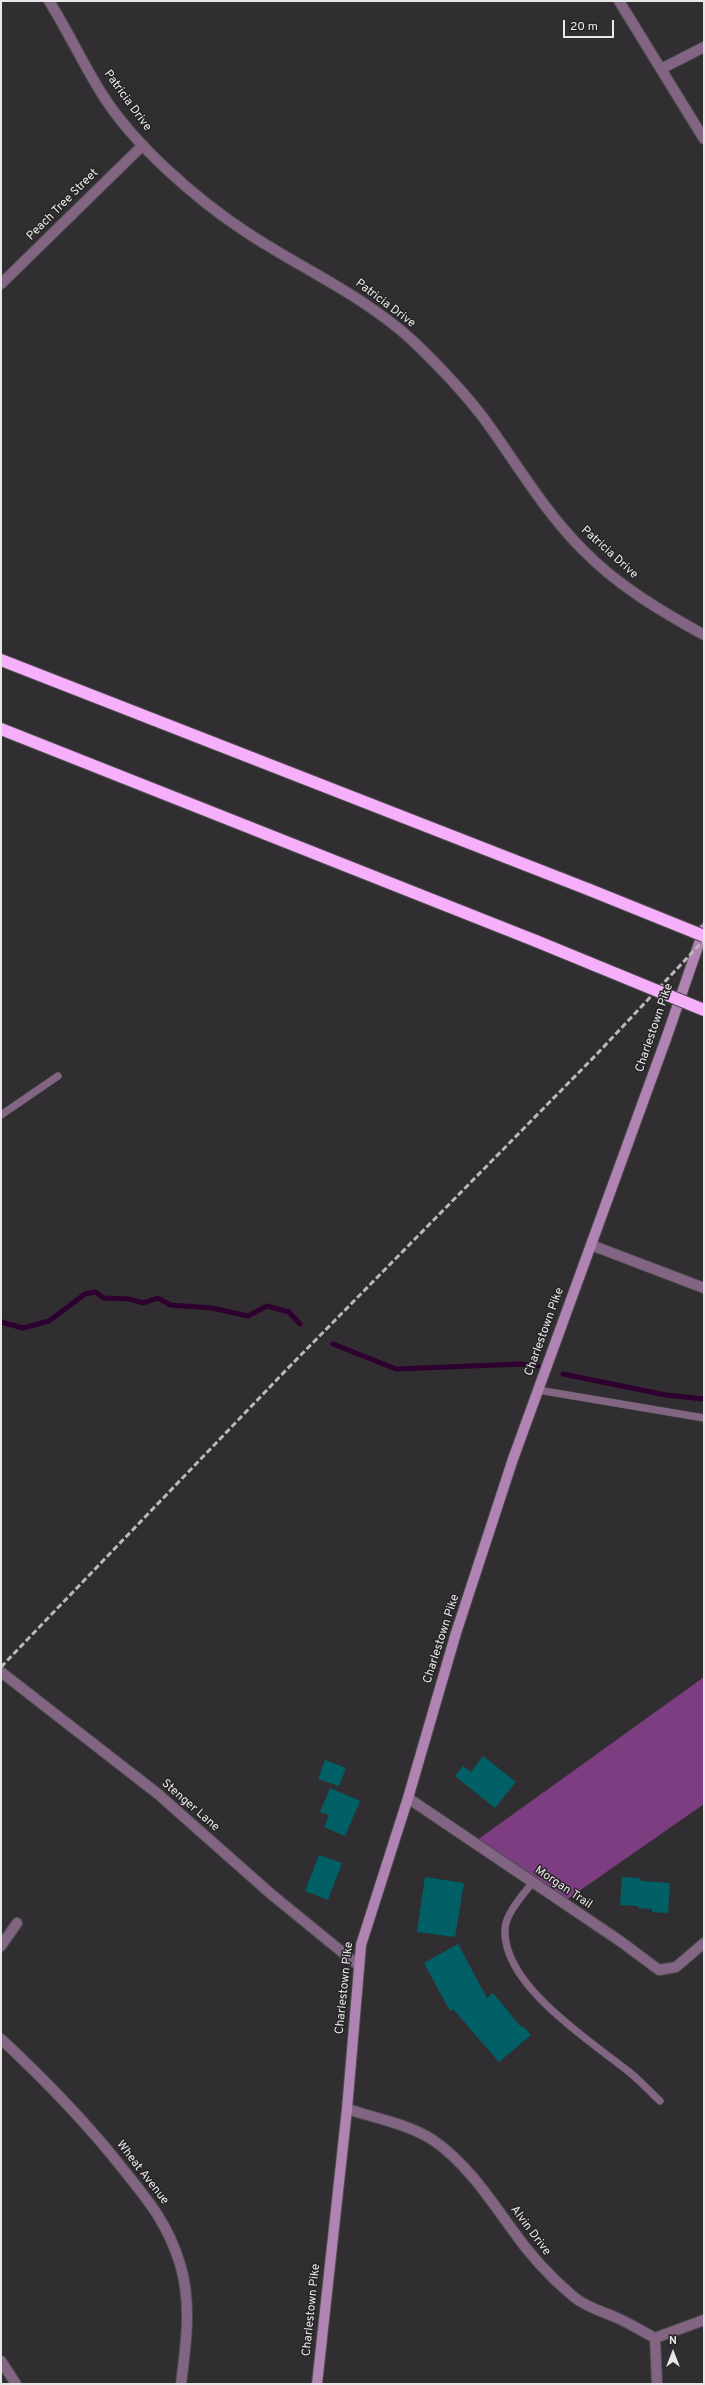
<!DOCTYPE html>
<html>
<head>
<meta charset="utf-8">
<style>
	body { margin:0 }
	#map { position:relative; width:705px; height:2385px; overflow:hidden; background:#302e30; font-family:Overpass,sans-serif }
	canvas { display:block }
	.frame { position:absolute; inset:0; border:2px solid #e9e8e9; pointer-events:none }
	.north { position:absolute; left:653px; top:2333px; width:40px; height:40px; -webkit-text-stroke:3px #262426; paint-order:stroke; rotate:0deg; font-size:11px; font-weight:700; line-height:16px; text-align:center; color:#e9e8e9 }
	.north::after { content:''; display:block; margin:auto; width:14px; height:18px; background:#e9e8e9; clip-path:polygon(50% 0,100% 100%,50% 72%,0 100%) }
	.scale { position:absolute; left:563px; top:20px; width:51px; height:18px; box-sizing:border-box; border:2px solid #e9e8e9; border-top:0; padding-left:5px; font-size:12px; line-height:14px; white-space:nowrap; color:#e9e8e9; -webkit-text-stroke:3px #262426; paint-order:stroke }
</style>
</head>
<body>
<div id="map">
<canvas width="705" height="2385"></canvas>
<div class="frame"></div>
<div class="north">N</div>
<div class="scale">20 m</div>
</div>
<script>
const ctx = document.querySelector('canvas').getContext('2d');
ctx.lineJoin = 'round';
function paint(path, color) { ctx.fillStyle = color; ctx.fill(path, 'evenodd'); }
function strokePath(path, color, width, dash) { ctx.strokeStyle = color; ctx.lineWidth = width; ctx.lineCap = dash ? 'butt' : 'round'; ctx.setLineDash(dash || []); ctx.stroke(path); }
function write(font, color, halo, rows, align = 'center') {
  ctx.font = font + ' Overpass,sans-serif'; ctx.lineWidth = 3; ctx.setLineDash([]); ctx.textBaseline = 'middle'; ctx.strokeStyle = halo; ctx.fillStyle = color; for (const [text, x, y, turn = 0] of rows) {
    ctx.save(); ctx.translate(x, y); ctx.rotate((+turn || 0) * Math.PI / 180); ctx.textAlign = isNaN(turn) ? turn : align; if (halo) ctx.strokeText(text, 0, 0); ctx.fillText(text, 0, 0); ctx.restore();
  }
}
paint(new Path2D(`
	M704,1677v127l-142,99 -89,-60z`), '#7d3d81');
strokePath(new Path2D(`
	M1,1322l22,6 26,-7 36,-27 10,-2 9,6 25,1 14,4 15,-5 12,7 42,3 36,8 19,-10 22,6 11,12
	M333,1344l63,25 125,-5 17,2
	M563,1374l103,21 38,4`), '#2d0030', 5);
paint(new Path2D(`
	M483,1756l33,26 -21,26 -40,-32 8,-10 8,6z
	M325,1760l21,8 -7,18 -21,-7z
	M330,1788l30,13 -15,35 -21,-9 5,-12 -9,-3z
	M319,1855l23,8 -14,37 -23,-9z
	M425,1877l39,6 -9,54 -38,-5z
	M622,1877l18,1 1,3 29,2 -2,30 -16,-1v-3l-14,-1v-2l-18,-1z
	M458,1944l29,54 6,-5 28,34 2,-1 8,9 -32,27 -46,-53 -3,2 -26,-48z`), '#006066');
const lane = new Path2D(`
	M1,1115l57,-39
	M538,1390l166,28
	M532,1883c-9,12 -27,31 -27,47 -2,54 81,108 119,138 13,9 24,22 36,33`);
const street = new Path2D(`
	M49,1c19,30 34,63 53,93 32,51 94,105 144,138 56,37 117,63 167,109 25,24 51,51 72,79 32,44 59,91 98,130 35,36 78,61 121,85
	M619,1l85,138
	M661,69l43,-22
	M1,284l142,-139
	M591,1245l113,43
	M1,1672l157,122 113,100 87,71
	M408,1798l212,143 39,29 17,-3 28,-24
	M1,1946l16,-23
	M1,2039c44,41 85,83 122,130 25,31 45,55 57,95 12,38 6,81 1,120
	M347,2109c28,9 61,15 86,31 33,23 55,56 78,88 18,26 39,49 63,69 12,10 27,14 41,20 14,6 27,14 40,21l49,-18
	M655,2338l2,46
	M1,2361l15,23`);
const secondary = new Path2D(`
	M317,2384l30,-275 14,-164 47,-147 48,-165 57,-174 154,-423 37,-107`);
const highway = new Path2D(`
	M1,660l589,230
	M1,729l535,212`);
strokePath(lane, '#4e4c4e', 8);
strokePath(street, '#4e4c4e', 12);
strokePath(secondary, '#4e4c4e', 12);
strokePath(highway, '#4e4c4e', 14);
strokePath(lane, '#826583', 7);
strokePath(street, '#826583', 10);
strokePath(secondary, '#b183b3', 10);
strokePath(highway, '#f6affa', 12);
strokePath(new Path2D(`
	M1,1667l290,-302 304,-309 109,-116`), '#bab9ba', 3, [6, 3]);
const highwayBridge = new Path2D(`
	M590,890l114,46
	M536,941l168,69`);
strokePath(highwayBridge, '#4e4c4e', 14, []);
strokePath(highwayBridge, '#f6affa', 12);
write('12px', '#e9e8e9', '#262426', [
	["Patricia Drive",127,101,54],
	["Peach Tree Street",63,205,-45],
	["Patricia Drive",385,304,37],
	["Patricia Drive",609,553,42],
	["Charlestown Pike",655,1028,-71],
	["Charlestown Pike",545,1332,-70],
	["Charlestown Pike",442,1639,-72],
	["Stenger Lane",190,1806,41],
	["Morgan Trail",563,1888,34],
	["Charlestown Pike",345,1988,-84],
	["Wheat Avenue",142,2173,52],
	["Alvin Drive",530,2231,53],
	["Charlestown Pike",312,2310,-84]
]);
</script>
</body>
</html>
